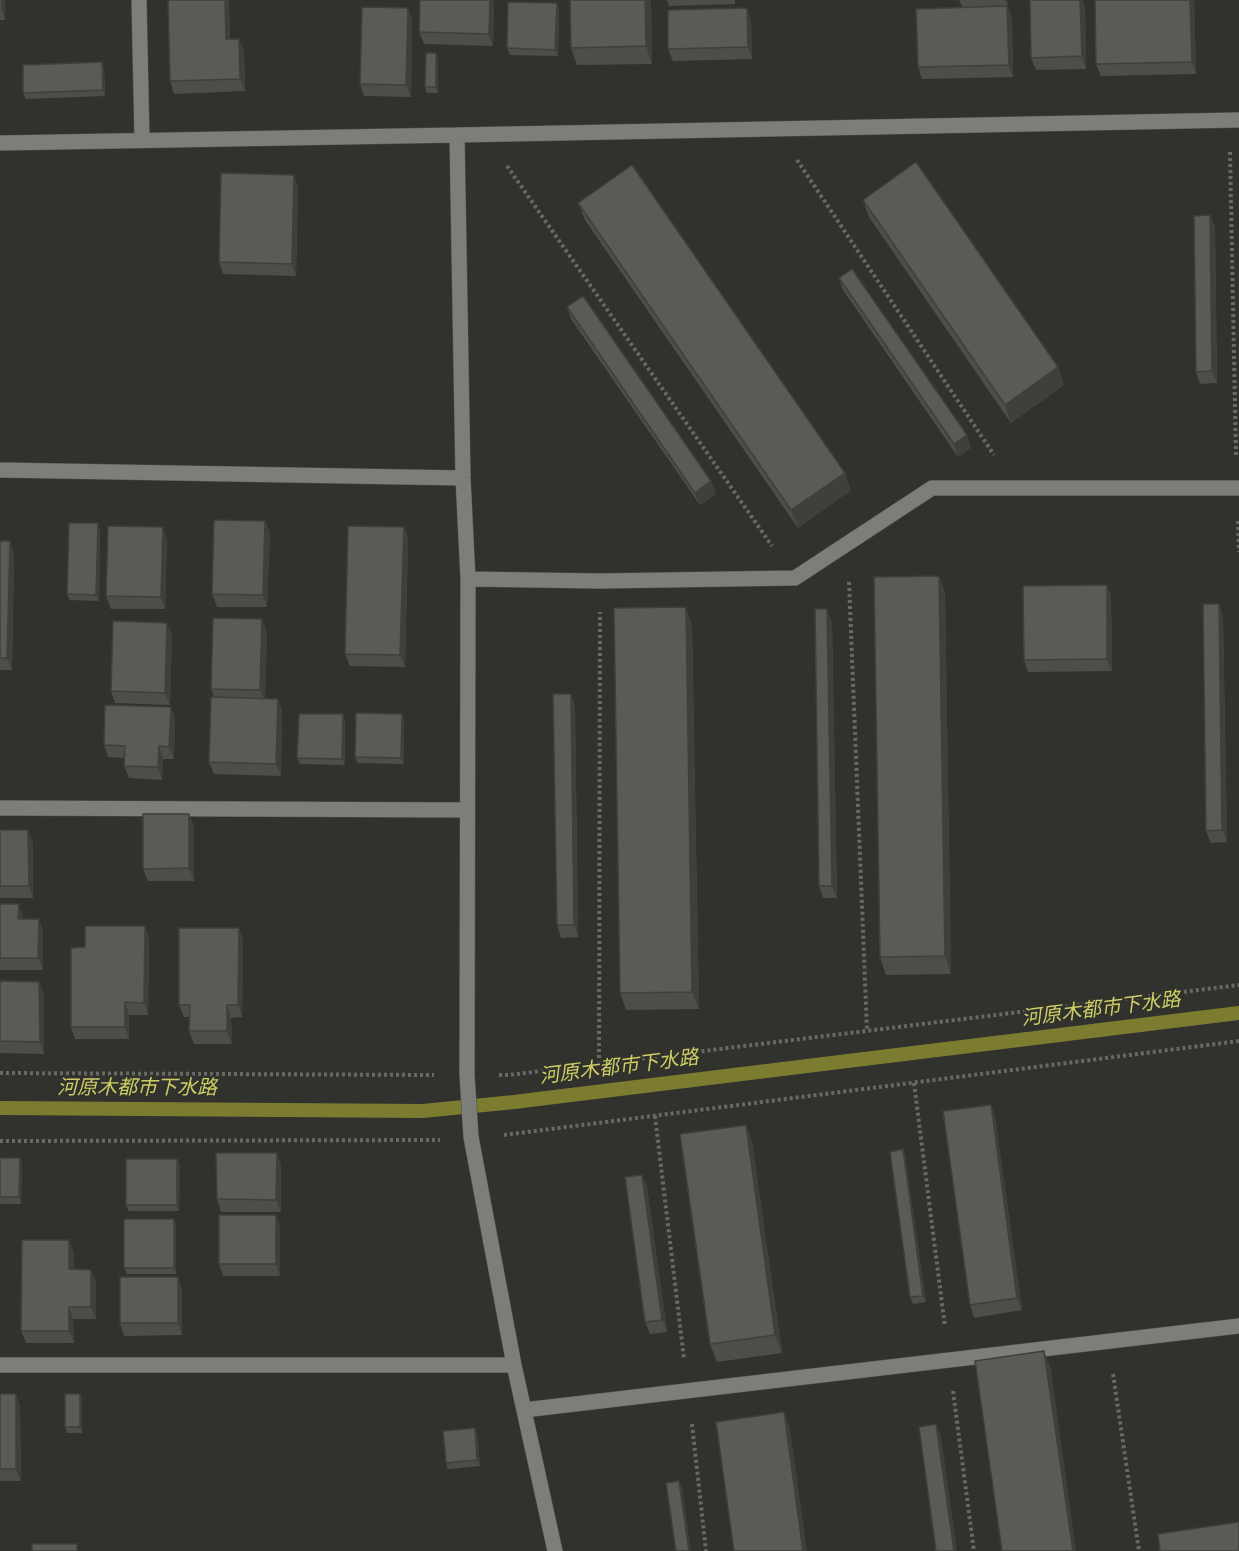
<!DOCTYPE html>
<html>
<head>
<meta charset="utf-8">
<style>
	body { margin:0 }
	canvas { display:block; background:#31312d }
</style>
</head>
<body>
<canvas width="1239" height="1551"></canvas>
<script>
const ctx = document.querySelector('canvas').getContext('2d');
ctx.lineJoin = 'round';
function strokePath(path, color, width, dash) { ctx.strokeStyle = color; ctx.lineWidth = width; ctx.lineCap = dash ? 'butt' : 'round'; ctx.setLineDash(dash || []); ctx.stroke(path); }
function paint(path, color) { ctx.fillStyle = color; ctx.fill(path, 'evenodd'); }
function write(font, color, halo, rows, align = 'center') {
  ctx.font = font + ' "DejaVu Sans","Noto Sans JP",sans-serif'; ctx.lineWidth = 4.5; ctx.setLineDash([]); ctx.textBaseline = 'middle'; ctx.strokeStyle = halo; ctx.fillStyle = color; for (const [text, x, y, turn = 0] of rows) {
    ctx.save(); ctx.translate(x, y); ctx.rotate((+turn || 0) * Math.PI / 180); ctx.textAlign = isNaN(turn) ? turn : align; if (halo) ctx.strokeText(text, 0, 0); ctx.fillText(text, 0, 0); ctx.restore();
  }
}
strokePath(new Path2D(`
	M0,1108l423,3 91,-9 725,-89`), '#7c7c31', 14);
const street = new Path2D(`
	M139,0l3,139
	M0,143l457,-8
	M0,470l463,8
	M468,579l132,2 195,-3 137,-90h307
	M0,808l467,2
	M0,1365h514
	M524,1410l715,-84
	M555,1551l-41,-186 -43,-228 -4,-62 1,-496 -5,-101 -6,-343 782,-15`);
strokePath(street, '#4e4e4a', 16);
strokePath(new Path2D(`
	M1230,152l6,304
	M797,160l197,295
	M507,166l265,380
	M1238,521l1,31
	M849,582l18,449
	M599,1064l1,-452
	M0,1073l434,2
	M499,1075h10l730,-90
	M914,1083l31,244
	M655,1116l29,243
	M504,1135l735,-94
	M0,1141l440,-1
	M1113,1374l26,177
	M953,1391l21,160
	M692,1424l14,127`), '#686965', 4, [3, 3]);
strokePath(street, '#7d7d79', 15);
paint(new Path2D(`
	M0,0h5v20h-5z
	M229,0l1,39h9l5,12 1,40 -71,3 -4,-13z
	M420,0h74l-1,46 -69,-2 -5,-12z
	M570,0h81l1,64 -75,1 -6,-17z
	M667,0h68v4l-66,2z
	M959,0h48l1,7 4,12 1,58 -91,2 -4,-12 44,-60z
	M1030,0h52l3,7 1,62 -50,1 -5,-12z
	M1194,0l2,74 -95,2 -5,-12z
	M557,3l2,7 -1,46 -48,-1 -3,-7z
	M408,8l4,12 -1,77 -47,-1 -4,-12z
	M751,20l1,39 -79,2 -5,-12z
	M436,53l2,7v33h-11l-2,-6z
	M104,68l1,28 -79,3 -3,-6z
	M298,187l-2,89 -73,-2 -4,-12z
	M863,200l195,167 6,18 -53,38 -142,-206z
	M578,203l273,287 -53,38 -213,-308z
	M1210,215l5,12 2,156 -17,1 -4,-12z
	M839,278l132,170 -13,9 -115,-167z
	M567,307l144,174 5,13 -16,11 -129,-186z
	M265,521l5,12 -3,74h-50l-5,-13z
	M404,527l4,12 -3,128 -55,-1 -5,-12z
	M100,530l-1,71 -29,-1 -3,-6z
	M167,540l-2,69h-54l-5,-13z
	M0,541l14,12 -2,117h-12z
	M939,576l6,17 6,381 -65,1 -6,-18z
	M1107,585l4,12 1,74 -84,1 -4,-12z
	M1223,617l4,225 -16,1 -5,-12z
	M832,622l5,276h-14l-4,-12z
	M692,625l7,384 -73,1 -6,-17z
	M267,632l-2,66 13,1 4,12 -1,65 -67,-2 -5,-12 5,-65 -3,-8z
	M172,635l-2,70 -55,-2 -4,-12z
	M571,694l4,12 3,231 -17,1 -4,-13z
	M171,707l4,12 -1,40h-11l-1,21 -33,-2 -5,-12v-8l-16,-1 -4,-12z
	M343,714l2,7v44l-45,-1 -3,-6z
	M402,714l2,7v43l-46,-1 -3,-6z
	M189,814l5,12v55h-46l-5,-12z
	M0,830l33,12v56h-33z
	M0,904l23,13v2h16l4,12v39h-43z
	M145,926l4,13 -1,76h-19v24h-54l-4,-12 14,-80z
	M239,928l4,13 -1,76 -11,1 1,26h-38l-5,-13v-14h-5l-5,-12z
	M0,981l39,1 5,12v60l-44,-1z
	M991,1105l4,12 27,193 -48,8 -4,-13z
	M746,1125l6,17 30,211 -65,9 -7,-18z
	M903,1149l2,7 21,146 -13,2 -3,-7z
	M277,1153l4,12v47h-60l-4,-13z
	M0,1158h20l2,6 -1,40h-21z
	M177,1159l3,6 -1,46h-50l-3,-6z
	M642,1175l5,12 20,145 -17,2 -5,-12z
	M174,1219l2,6v49h-49l-3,-6z
	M280,1227v49h-57l-4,-12z
	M74,1253v17l22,12v37h-23l1,24h-48l-5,-12z
	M178,1277l4,12v46l-58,1 -4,-13z
	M0,1394l20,12 1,75h-21z
	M80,1394l2,6v33h-15l-2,-6z
	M475,1428l2,6 3,32 -32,3 -2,-6z`), '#4d4d4a');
paint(new Path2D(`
	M1,0h4v20l-4,-12z
	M225,0h4l1,51 -4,-12z
	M490,0h4l-1,46 -4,-12z
	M645,0h6l1,64 -6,-18z
	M1005,0h2l1,7 4,12 1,58 -4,-12 -2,-58z
	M1080,0h2l3,7 1,62 -4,-13z
	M1190,0h4l2,74 -4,-12z
	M557,3l2,7 -1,46 -3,-6z
	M408,8l4,12 -1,77 -5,-12z
	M747,8l4,12 1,39 -4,-12z
	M239,39l5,12 1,40 -5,-12z
	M436,53l2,7v33l-2,-6z
	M102,62l2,6 1,28 -2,-6z
	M294,175l4,12 -2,89 -4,-12z
	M1210,215l5,12 2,156 -5,-12z
	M1058,367l6,18 -53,38 -6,-18z
	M967,435l4,13 -13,9 -4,-13z
	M845,473l6,17 -53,38 -7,-18z
	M711,481l5,13 -16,11 -5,-12z
	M265,521l5,12 -3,74 -4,-12z
	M98,523l2,7 -1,71 -3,-6z
	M163,527l4,13 -2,69 -4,-12z
	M404,527l4,12 -3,128 -5,-12z
	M10,541l4,12 -2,117 -5,-12z
	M939,576l6,17 6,381 -6,-18z
	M1107,585l4,12 1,74 -5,-12z
	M1219,604l4,13 4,225 -5,-12z
	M686,607l6,18 7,384 -7,-17z
	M827,609l5,13 5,276 -5,-12z
	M262,619l5,13 -2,70 -5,-12z
	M167,623l5,12 -2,70 -5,-12z
	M571,694l4,12 3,231 -4,-12z
	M278,699l4,12 -1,65 -5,-12z
	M171,707l4,12 -1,40 -5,-12z
	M343,714l2,7v44l-3,-6z
	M402,714l2,7v43l-3,-6z
	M159,746l4,13 -1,21 -4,-13z
	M189,814l5,12v55l-5,-13z
	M28,830l5,12v56l-4,-12z
	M19,904l4,13v14l-5,-12z
	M39,919l4,12v39l-5,-12z
	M145,926l4,13 -1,76 -4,-12z
	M239,928l4,13 -1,76 -4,-12z
	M39,982l5,12v60l-4,-12z
	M125,1002l4,13v24l-4,-12z
	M227,1005l4,13 1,26 -5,-13z
	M991,1105l4,12 27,193 -5,-12z
	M746,1125l6,17 30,211 -7,-18z
	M903,1149l2,7 21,146 -3,-6z
	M277,1153l4,12v47l-5,-12z
	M20,1158l2,6 -1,40 -2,-7z
	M177,1159l3,6 -1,46 -2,-6z
	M642,1175l5,12 20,145 -5,-12z
	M276,1215l4,12v49l-4,-12z
	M174,1219l2,6v49l-2,-6z
	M69,1240l5,13v29l-5,-13z
	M91,1270l5,12v37l-5,-12z
	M178,1277l4,12v46l-4,-12z
	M69,1307l4,12 1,24 -5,-12z
	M1044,1351l7,18 25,182h-3z
	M16,1394l4,12 1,75 -5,-12z
	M80,1394l2,6v33l-2,-6z
	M784,1412l6,17 17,122h-4z
	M936,1424l5,12 16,115h-3z
	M475,1428l2,6 3,32 -3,-6z
	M679,1481l3,7 9,63h-2z`), '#3f3f3c');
const building = new Path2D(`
	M168,0h57l1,39h13l1,40 -70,2z
	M420,0h70l-1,34 -70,-2z
	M570,0h75l1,46 -75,2z
	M1030,0h50l2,56 -51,2z
	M1095,0h95l2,62 -96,2z
	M508,2l49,1 -2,47 -48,-2z
	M1007,6l2,59 -91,2 -2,-58z
	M362,7l46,1 -2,77 -46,-1z
	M747,8l1,39 -80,2v-39z
	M426,53h10v34h-11z
	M102,62l1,28 -80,3v-28z
	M916,162l142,205 -53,38 -142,-205z
	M632,165l213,308 -54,37 -213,-307z
	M221,173l73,2 -2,89 -73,-2z
	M1210,215l2,156 -16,1 -2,-156z
	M852,269l115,166 -13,9 -115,-166z
	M583,296l128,185 -16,12 -128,-186z
	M214,520l51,1 -2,74 -51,-1z
	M69,523h29l-2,72 -29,-1z
	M108,526l55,1 -2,70 -55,-1z
	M348,526l56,1 -4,128 -55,-1z
	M0,541h10l-3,117h-7z
	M939,576l6,380 -65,1 -6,-380z
	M1107,585v74l-83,1 -1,-74z
	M1203,604h16l3,226 -16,1z
	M686,607l6,385 -72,1 -6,-385z
	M815,609h12l5,277h-13z
	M213,618l49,1 -2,71 -49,-1z
	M113,621l54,2 -2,70 -54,-2z
	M553,694h18l3,231h-17z
	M211,697l67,2 -2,65 -67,-2z
	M105,705l66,2 -2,40 -10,-1 -1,21 -34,-1 1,-20 -21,-1z
	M356,713l46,1 -1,44 -46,-1z
	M299,714h44l-1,45 -45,-1z
	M143,814h46v54l-46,1z
	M0,830h28l1,56h-29z
	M0,904h19l-1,15h21l-1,39h-38z
	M85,926h60l-1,77 -19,-1v25h-54v-79l14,-1z
	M179,928h60l-1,77h-11v26h-38l1,-26h-11z
	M0,981l39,1 1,60 -40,-1z
	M991,1105l26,193 -47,7 -27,-194z
	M746,1125l29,210 -65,9 -30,-210z
	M903,1149l20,147 -13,1 -20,-145z
	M216,1153h61l-1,47 -59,-1z
	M0,1158h20l-1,39h-19z
	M126,1159h51v46h-51z
	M642,1175l20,145 -17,2 -20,-145z
	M219,1215h57v49h-57z
	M124,1219h50v49h-50z
	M22,1240h47v29l22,1v37h-22v24h-48z
	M120,1277h58v46h-58z
	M1044,1351l29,200h-71l-27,-190z
	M0,1394h16v75h-16z
	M65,1394h15v33h-15z
	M784,1412l19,139h-69l-18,-129z
	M936,1424l18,127h-18l-17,-124z
	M475,1428l2,32 -31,3 -3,-32z
	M679,1481l10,70h-13l-10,-68z
	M1239,1522v29h-79l-2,-17z
	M32,1544h45v7h-45z`);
paint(building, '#5a5a56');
strokePath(building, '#3f3f3c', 1.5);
write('italic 20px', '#cdcd64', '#31312d', [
	["河原木都市下水路",1101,1010,-7],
	["河原木都市下水路",619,1068,-7],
	["河原木都市下水路",137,1089]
]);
</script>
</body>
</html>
